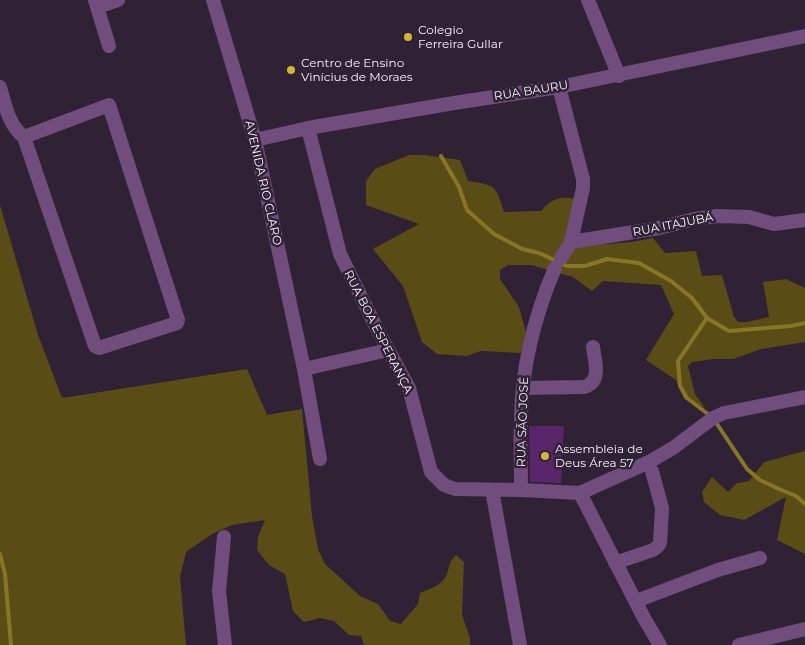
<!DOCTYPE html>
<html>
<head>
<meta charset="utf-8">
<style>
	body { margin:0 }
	canvas { display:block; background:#2f2234 }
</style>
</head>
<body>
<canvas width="805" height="645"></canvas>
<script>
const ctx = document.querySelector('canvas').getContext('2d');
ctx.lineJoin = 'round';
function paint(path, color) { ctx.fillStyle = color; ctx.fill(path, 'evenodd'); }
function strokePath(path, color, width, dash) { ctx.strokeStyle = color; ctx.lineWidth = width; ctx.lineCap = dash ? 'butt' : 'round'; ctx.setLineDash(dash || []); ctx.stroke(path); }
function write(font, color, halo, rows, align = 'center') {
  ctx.font = font + ' Montserrat,sans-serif'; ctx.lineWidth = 5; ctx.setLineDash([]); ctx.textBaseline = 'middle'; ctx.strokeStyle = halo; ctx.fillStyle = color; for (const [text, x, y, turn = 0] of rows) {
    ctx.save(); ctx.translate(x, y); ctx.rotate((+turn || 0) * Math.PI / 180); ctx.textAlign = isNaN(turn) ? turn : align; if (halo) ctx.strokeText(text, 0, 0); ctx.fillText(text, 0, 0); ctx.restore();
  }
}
paint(new Path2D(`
	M409,155h15l36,5 8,21c28,4 28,5 36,31l37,-1c9,-11 19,-16 33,-12l-8,38 13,9 53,-4 21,-4 12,15 31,-2 6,25 20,-1 12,42 4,5h9l22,-5 -6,-35 23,-3 19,9v54l-44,7 -28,10h-20l-21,3 -4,4 7,28 10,14 -21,-9 -8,-19 -30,-20 28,-46 -13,-29 -58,-4 -11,10 -19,-14 -42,-12h-23l-8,5v9l19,28 7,25 -5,21 -40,-2 -14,5 -30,-2 -15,-12 -19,-56 -30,-37 46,-25 -53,-19v-24l9,-12z
	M0,205l38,130 24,63 185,-29 20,46 35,-6 10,107 6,33 7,15 35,32 18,8 12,17 11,3 17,-20 2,-11c9,-4 21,-7 26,-17 4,-9 3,-15 10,-21l8,7 -2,53 8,23v7h-106l-3,-9 -12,-1 -15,-14 -14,-3 -16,4 -11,-11 -8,-37 -16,-9 -12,-15 1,-13 7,-17 -33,5 -20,9 -26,18 -6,25 6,68h-186z
	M805,451v103l-28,-14 9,-43 -42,23 -24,-5 -16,-13 -2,-10 10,-15 16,15 9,-9 12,-2 15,-19z`), '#594c14');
strokePath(new Path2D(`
	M441,156l18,31 8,23 27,24 28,15 17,4 28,13h18l22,-7 32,4 32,18 21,17 15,20 22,13 62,-5 14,-3
	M707,318l-29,43 2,25 7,12 26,20 34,51 13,11 19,9 17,7 9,8
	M0,554l5,20 6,71`), '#887625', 4);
paint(new Path2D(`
	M529,426h35l-3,57 -31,-1z`), '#59246a');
strokePath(new Path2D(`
	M95,0l14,46
	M213,0l42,140 49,229 16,90
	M588,0l31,76
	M97,7l21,-7
	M0,87c5,18 9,39 24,50l71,209 4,2 78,-25 1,-3 -69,-215 -85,32
	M559,87l24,92v9l-12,54 -10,16
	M308,128l32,126 38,77 31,57 22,84 13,13 11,4 66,1 59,3 69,-31 24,-14 40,-30 11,-5 81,-16
	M255,140l53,-12 146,-25 105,-16 246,-51
	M571,242l88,-14 35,-9 23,-3 32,1 25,7 31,-4
	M304,369l84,-19
	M523,388l61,-1c18,-5 11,-25 9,-40
	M492,490l28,155
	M521,490c0,-24 -1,-49 0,-73 1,-52 14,-102 34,-149
	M580,493l64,125 16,27
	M224,537l-5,54 6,54
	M615,563l38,-13 4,-3 3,-4 2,-35 -10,-37
	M636,601l82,-31 42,-12
	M739,645l66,-16`), '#704d7c', 14);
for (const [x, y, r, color] of [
	[408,37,5,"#d3b635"],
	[291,70,5,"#d3b635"],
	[545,456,5,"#d3b635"]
]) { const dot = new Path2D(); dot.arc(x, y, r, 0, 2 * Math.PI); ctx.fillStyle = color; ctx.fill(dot); strokePath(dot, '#2f2234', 2); }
write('12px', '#f9f1fd', '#2f2234', [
	["Colegio",418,30],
	["Ferreira Gullar",418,44],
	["Centro de Ensino",301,63],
	["Vinícius de Moraes",301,77],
	["Assembleia de",555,449],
	["Deus Área 57",555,463]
], 'left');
write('12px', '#f9f1fd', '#2f2234', [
	["RUA BAURU",531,91,-9],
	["AVENIDA RIO CLARO",263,183,77],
	["RUA ITAJUBÁ",673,225,-11],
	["RUA BOA ESPERANÇA",378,332,63],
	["RUA SÃO JOSÉ",523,422,-88]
]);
</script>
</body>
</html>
